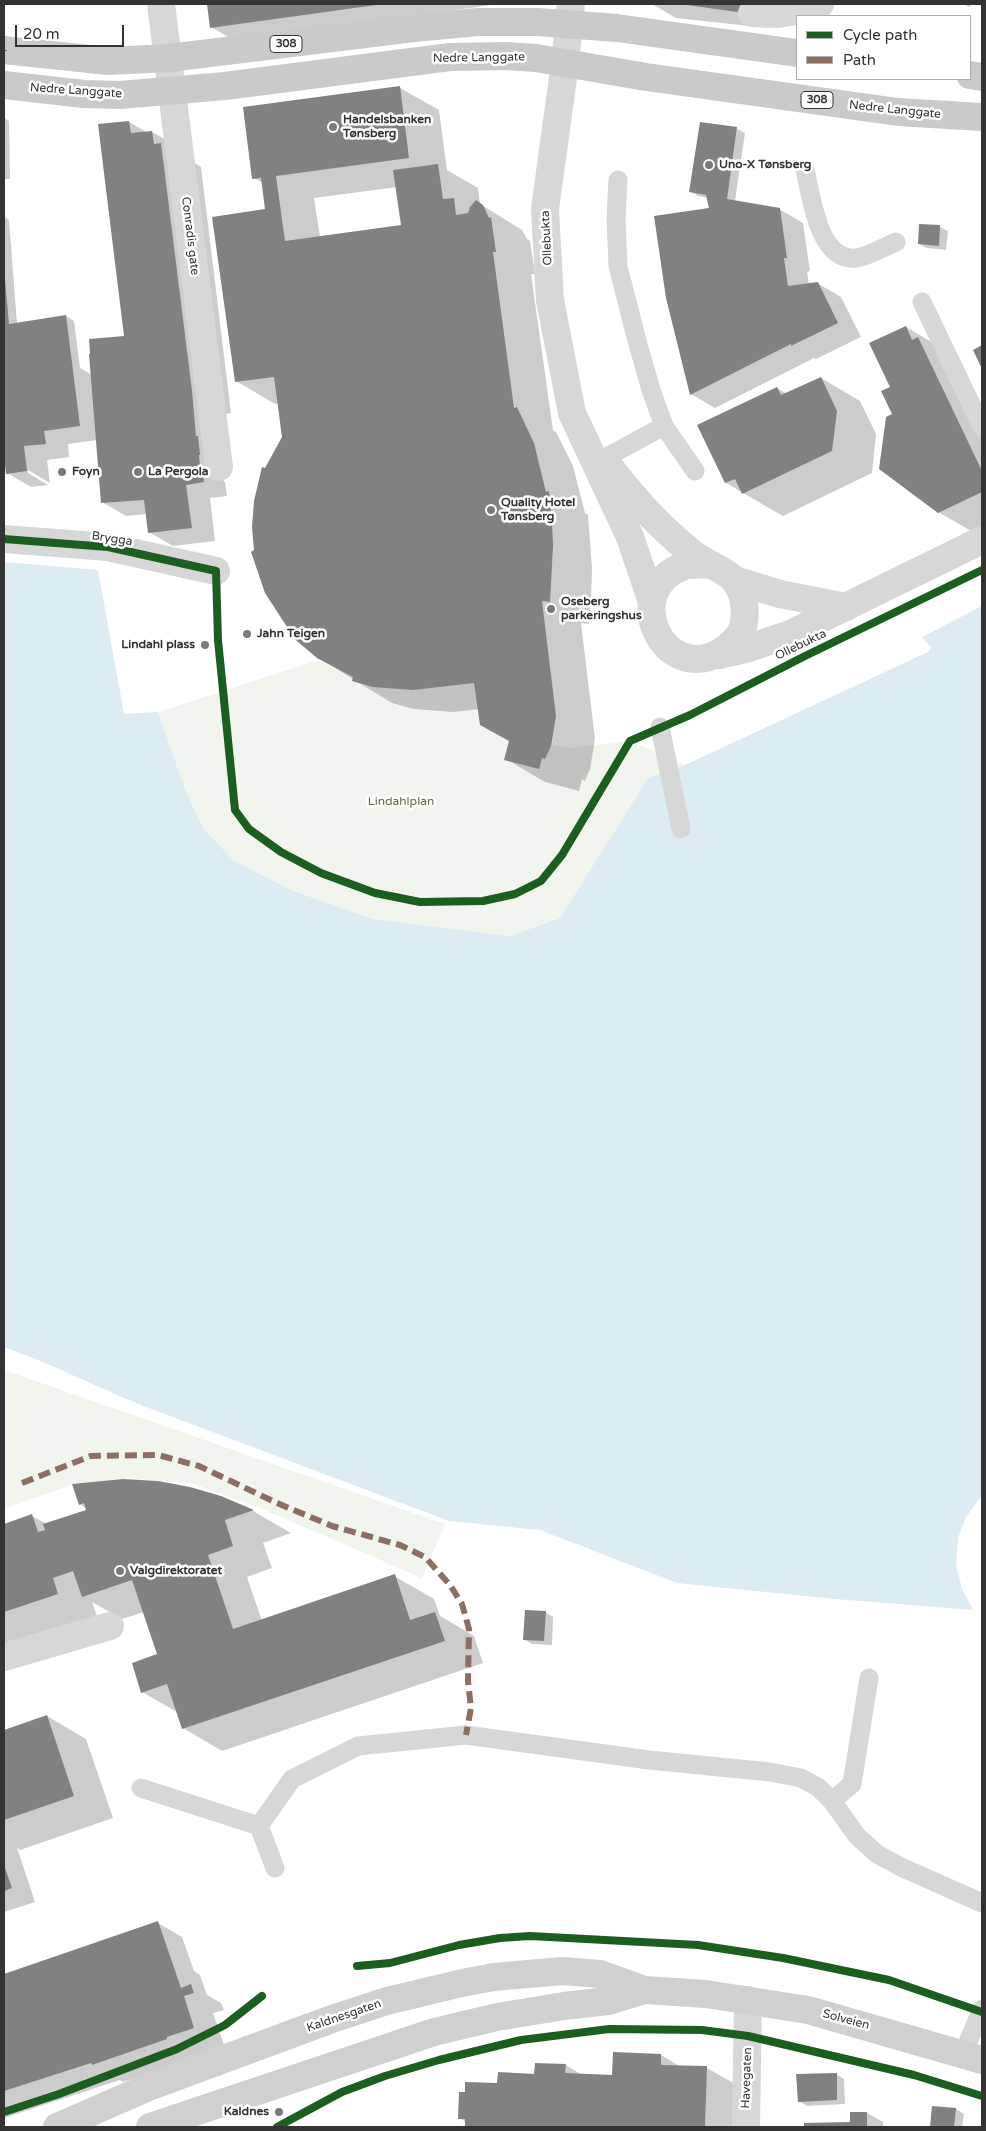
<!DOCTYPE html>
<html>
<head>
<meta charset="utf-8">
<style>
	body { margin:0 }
	#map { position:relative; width:986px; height:2131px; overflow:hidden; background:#fff; font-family:"Varela Round",sans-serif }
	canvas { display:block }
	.frame { position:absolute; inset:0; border:5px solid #333; pointer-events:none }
	.legend { position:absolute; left:796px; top:15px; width:175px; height:65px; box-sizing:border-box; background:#fff; border:1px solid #adadad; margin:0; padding:6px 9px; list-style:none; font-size:15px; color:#333 }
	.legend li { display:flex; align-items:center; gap:10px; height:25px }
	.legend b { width:25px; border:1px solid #adadad }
	.scale { position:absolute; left:15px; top:25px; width:109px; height:22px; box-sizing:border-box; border:2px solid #333; border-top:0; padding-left:6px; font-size:15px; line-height:18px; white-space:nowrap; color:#333; -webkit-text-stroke:4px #fff; paint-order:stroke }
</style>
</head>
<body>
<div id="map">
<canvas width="986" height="2131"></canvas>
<div class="frame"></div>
<ul class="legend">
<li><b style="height:6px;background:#1b5e20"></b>Cycle path</li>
<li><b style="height:6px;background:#8d6e63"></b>Path</li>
</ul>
<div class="scale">20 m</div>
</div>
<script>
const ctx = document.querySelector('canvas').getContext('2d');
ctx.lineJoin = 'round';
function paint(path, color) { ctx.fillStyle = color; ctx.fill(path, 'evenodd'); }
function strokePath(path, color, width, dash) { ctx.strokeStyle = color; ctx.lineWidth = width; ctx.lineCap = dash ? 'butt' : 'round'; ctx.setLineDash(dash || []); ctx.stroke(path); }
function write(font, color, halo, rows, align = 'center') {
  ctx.font = font + ' "Varela Round",sans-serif'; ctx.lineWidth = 5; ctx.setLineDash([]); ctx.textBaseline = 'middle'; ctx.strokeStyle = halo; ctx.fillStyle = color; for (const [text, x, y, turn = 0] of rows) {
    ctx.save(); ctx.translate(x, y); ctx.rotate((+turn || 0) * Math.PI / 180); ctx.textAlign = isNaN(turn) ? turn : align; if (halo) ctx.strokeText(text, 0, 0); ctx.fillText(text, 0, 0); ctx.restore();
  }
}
paint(new Path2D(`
	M316,661l63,22 108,-1 37,58 45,8 61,-7 55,24 -37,13 -88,140 -50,18 -137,-17 -82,-29 -57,-29 -31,-33 -18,-39 -27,-77z
	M4,1370l441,154 -23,54 -160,-69 -71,-26 -64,-5 -53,6 -70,25z`), '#f1f5ed');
paint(new Path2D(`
	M4,562l94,8 26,144 34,-2 27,77 18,39 31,33 57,29 82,29 137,17 50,-18 88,-140 37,-13 243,-113 3,-5 -9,-10 60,-31v889l-16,22 -8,21 -2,26 6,25 11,21 -138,-11 -158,-16 -137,-53 -91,-9 -316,-119 -90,-40 -39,-15z`), '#ddebf3');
paint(new Path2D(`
	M208,4h283v1l-256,36 -24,-14z
	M652,4h129l-2,16 -11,8 -92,-10z
	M963,4h9l-3,3z
	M400,88l39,22 8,60 31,18 2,16 42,26 5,9 3,2 5,33h-4l22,156 3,2 17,34 12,47 3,2 4,54 -1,31 -2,24 -8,-1 14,116 -5,30 -5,12 -3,-2 -3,12 -34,-9 -39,-23 5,-18 -32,-32 -26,3 -39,-3 -22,-6 -75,-46 -29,-30 -32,-76 10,-82 18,-32 -5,-34 -4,1 -39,-23 31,-171 -4,-27 -9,-5zM397,187l5,39 -82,11 -6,-39z
	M4,118l5,3 1,58h-6z
	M129,122l19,11 4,-1 40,23 1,7 8,5 30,246 -14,2 7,66 1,1 2,14 -17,2 5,43 -42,5 -24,-14 -2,-18 -21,2 -24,-14 -5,-62 -29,4 1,13 -22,3 3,23 -22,-13v3l20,12 -17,2 -24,-14 -3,-23v-233l5,3 8,104 49,-8 8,5 6,47 12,7 33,-37z
	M737,129l8,4 -10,68 44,8 24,14 7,48 -3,1 2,12 8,-1 24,14 20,40 -45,22 -2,-1 -99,50 -24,-14 19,-185 -2,-11 -10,-2 -8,-5z
	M940,227l8,4 -2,19 -19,-2 -8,-4z
	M906,327l39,23 37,63v120l-4,2 -40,-23 -46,-125z
	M821,378l39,23 16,33 -4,39 -89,43 -57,-33 -27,-57 78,-38 10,6z
	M123,1480l98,17 32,14 38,22 -28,10 9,25 -25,9 15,44 132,-45 40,23 6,17 34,20 9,27 -261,88 -39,-23 -6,-16 -35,-20 17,-37 -15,-43 -22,7 -30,-17 5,14 -93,32v-123l28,-9 15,8 41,-14 -8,-6 -7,-19z
	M545,1612l8,5 -1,28 -20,-1 -8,-5z
	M47,1716l39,23 27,79 -93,32 -3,-2 18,54 -31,10v-181z
	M158,1923l24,14 12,34 6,4 7,20 14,8 3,7 -11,3 11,32 -27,12 -74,25 -3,-2 -116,38v-143z
	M614,2053l47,2 20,12 26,1 39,22 -1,37h-279v-5l-7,-4 39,-34 68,-19 16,10 31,1z
	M836,2074l8,5 1,25 -38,2 -8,-5z
	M933,2107l23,2 8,5 -2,13h-31z
	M867,2113l16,9v5h-78v-3h46z`), '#0003');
paint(new Path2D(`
	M207,4h169v1l-166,23z
	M680,4h68l-11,8z
	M400,86l9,72 -133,18 9,65 116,-16 -8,-55 45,-6 5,35 11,-1 2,17 12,-2 2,-6 6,-7 7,5 6,13 2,-1 5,35h-3l21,156 3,-1 17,36 12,49 3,-1 3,31 1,24 -3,56 -8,-1 14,115 -5,30 -6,13 -3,-1 -3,11 -35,-9 5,-19 -29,-16 -6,-42 -61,7 -40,-3 -21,-6 1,-4 -36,-19 -33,-28 3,-3 -22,-34 -14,-41 3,-2 -2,-23 2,-26 8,-34 3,1 17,-31 -8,-60 -39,5 -23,-165 53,-8 -4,-31 -9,1 -9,-72z
	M129,121l2,12 21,-2 2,13 7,-1 31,248 4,45h2l2,19h-1l1,12h2l2,15 -18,3 6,43 -44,5 -4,-33 -43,3 -12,-149h1l-1,-15 35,-3 -26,-212z
	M700,122l37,5 -10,72 53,9 7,50h-3l4,28 30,-4 20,41 -47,23v-2l-101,51 -24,-97 -12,-82 55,-8 -3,-13 -17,-3z
	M919,224l21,1 -1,21 -21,-2z
	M4,268l5,56 57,-9 14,111 -36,5 2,13 -22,2 3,25 -21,3 -2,-20z
	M906,326l6,14 6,-3 64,134v21l-44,21 -59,-44 7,-52 6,-3 -11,-23 9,-4 -21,-44z
	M982,345v24l-9,-19z
	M821,377l16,34 -5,40 -90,43 -7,-15 -10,4 -28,-58 80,-38 4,8z
	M123,1479l35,2 32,6 31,9 33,14 -29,10 8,26 -25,9 25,74 162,-55 15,46 25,-8 10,29 -263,88 -15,-45 -26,9 -9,-30 25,-9 -25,-74 -50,17 -9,-26 -20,7 5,16 -54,18v-88l28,-10 6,18 7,-2 -2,-6 43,-14 -2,-7 -5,2 -7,-21z
	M525,1610l21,1 -2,30 -21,-1z
	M47,1715l27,81 -70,24v-90z
	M4,1865l8,23 -8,3z
	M158,1921l23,67 10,-4 3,9 -10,3 10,32 -27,9v2l-75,26 -1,-2 -87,28v-117z
	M613,2052l48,2v11l46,1 -2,61h-240v-8h-7l1,-27h6v-10l32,1 1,-11 36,2 1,-11 31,1 -1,9 47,2z
	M837,2073v27l-39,2 -2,-28z
	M932,2106l24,2 -2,19h-24z
	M850,2112h17v15h-63v-4l46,-1z`), '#818181');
strokePath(new Path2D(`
	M805,170c7,28 13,92 52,88 12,-2 27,-11 39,-16
	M618,180l-2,38 2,48 18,71 15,53 13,36 31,45
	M922,302l60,125
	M603,459l61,-33
	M660,727l21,102
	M141,1788l118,38
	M832,1801l20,-17 17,-106
	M259,1826l33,-47 66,-33 108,-11 183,25 121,12 31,6 18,10 13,13 25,35 20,18 24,13 81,36
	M259,1826l16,42
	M963,2054l19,-45`), '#d7d7d7', 19);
strokePath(new Path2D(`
	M161,4l58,463
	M571,4l-6,59 -20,146 5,91 22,113 58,124 22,65
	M752,13l26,1 38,-7 4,-3
	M608,465c27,34 50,61 84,88 12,10 32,16 41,26 11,12 13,27 11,43 -1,12 -12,22 -22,29 -60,36 -103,-62 -38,-85 7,-2 15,-1 23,-2
	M4,539l104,8 108,24
	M734,580l46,14 66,13
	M719,655l30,-7 41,-14 192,-94
	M4,1657l106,-31
	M746,2127l2,-127`), '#d7d7d7', 28);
strokePath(new Path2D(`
	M57,2127l94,-41 181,-67 55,-18 75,-18 32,-6 68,-6 38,3 44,16
	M150,2127l284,-95 63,-15 67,-11 44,-5 36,-11 62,4 102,16 174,50`), '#d0d0d0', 28);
strokePath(new Path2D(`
	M4,50l104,11 61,-3 245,-30 64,-6h59l80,6 180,25
	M970,75l12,2
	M4,85l80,9 36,1 105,-9 225,-29 57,-1 29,2 110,19 252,35 84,5`), '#cacaca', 28);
strokePath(new Path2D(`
	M4,51v-1
	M22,1483l69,-27 67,-1 41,11 78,37 55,23 68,19 25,12 25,28 12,19 7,25 -1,52 3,27 -5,27`), '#8d6e63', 6, [12, 6]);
strokePath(new Path2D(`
	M4,539l104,8 108,24 2,69 17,170 14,19 32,23 40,21 54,20 45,9 63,-1 32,-7 26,-13 21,-26 68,-114 60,-26 113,-58 179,-87
	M357,1966l33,-3 69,-18 41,-7 30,-2 168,9 85,13 106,22 93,32
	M4,2112l55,-18 118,-45 48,-24 37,-29
	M277,2127l65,-35 43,-16 54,-16 82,-20 88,-11 93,1 46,6 166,39 68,21`), '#1b5e20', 8);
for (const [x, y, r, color] of [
	[333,127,5,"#7a7a7a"],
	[709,165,5,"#7a7a7a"],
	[62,472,5,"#7a7a7a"],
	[138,472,5,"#7a7a7a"],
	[491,510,5,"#7a7a7a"],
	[551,609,5,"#7a7a7a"],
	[247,634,5,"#7a7a7a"],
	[205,645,5,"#7a7a7a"],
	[120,1571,5,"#7a7a7a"],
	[279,2112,5,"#7a7a7a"]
]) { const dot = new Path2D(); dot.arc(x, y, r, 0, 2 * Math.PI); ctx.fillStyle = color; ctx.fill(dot); strokePath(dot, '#fff', 2); }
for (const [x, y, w] of [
	[286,44,32],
	[817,100,32]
]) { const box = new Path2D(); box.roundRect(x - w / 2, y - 8.5, w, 17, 4); ctx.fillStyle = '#fff'; ctx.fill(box); strokePath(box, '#333', 1); }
write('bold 11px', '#333', null, [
	["308",286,44],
	["308",817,100]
]);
write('12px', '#333', '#fff', [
	["Nedre Langgate",479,58,-1],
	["Nedre Langgate",76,91,4],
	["Nedre Langgate",895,110,6],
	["Conradis gate",190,236,83],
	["Ollebukta",547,238,-93],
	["Brygga",112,539,9],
	["Ollebukta",801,645,-26],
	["Kaldnesgaten",344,2016,-19],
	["Solveien",846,2020,15],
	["Havegaten",747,2078,-88]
]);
write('bold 12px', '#333', '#fff', [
	["Handelsbanken",343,120],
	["Tønsberg",343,134],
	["Uno-X Tønsberg",719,165],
	["Foyn",72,472],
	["La Pergola",148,472],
	["Quality Hotel",501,503],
	["Tønsberg",501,517],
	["Oseberg",561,602],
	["parkeringshus",561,616],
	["Jahn Teigen",257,634],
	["Lindahl plass",195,645,"right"],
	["Valgdirektoratet",130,1571],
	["Kaldnes",269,2112,"right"]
], 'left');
write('12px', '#56703f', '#fff', [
	["Lindahlplan",401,802]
]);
</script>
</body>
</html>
